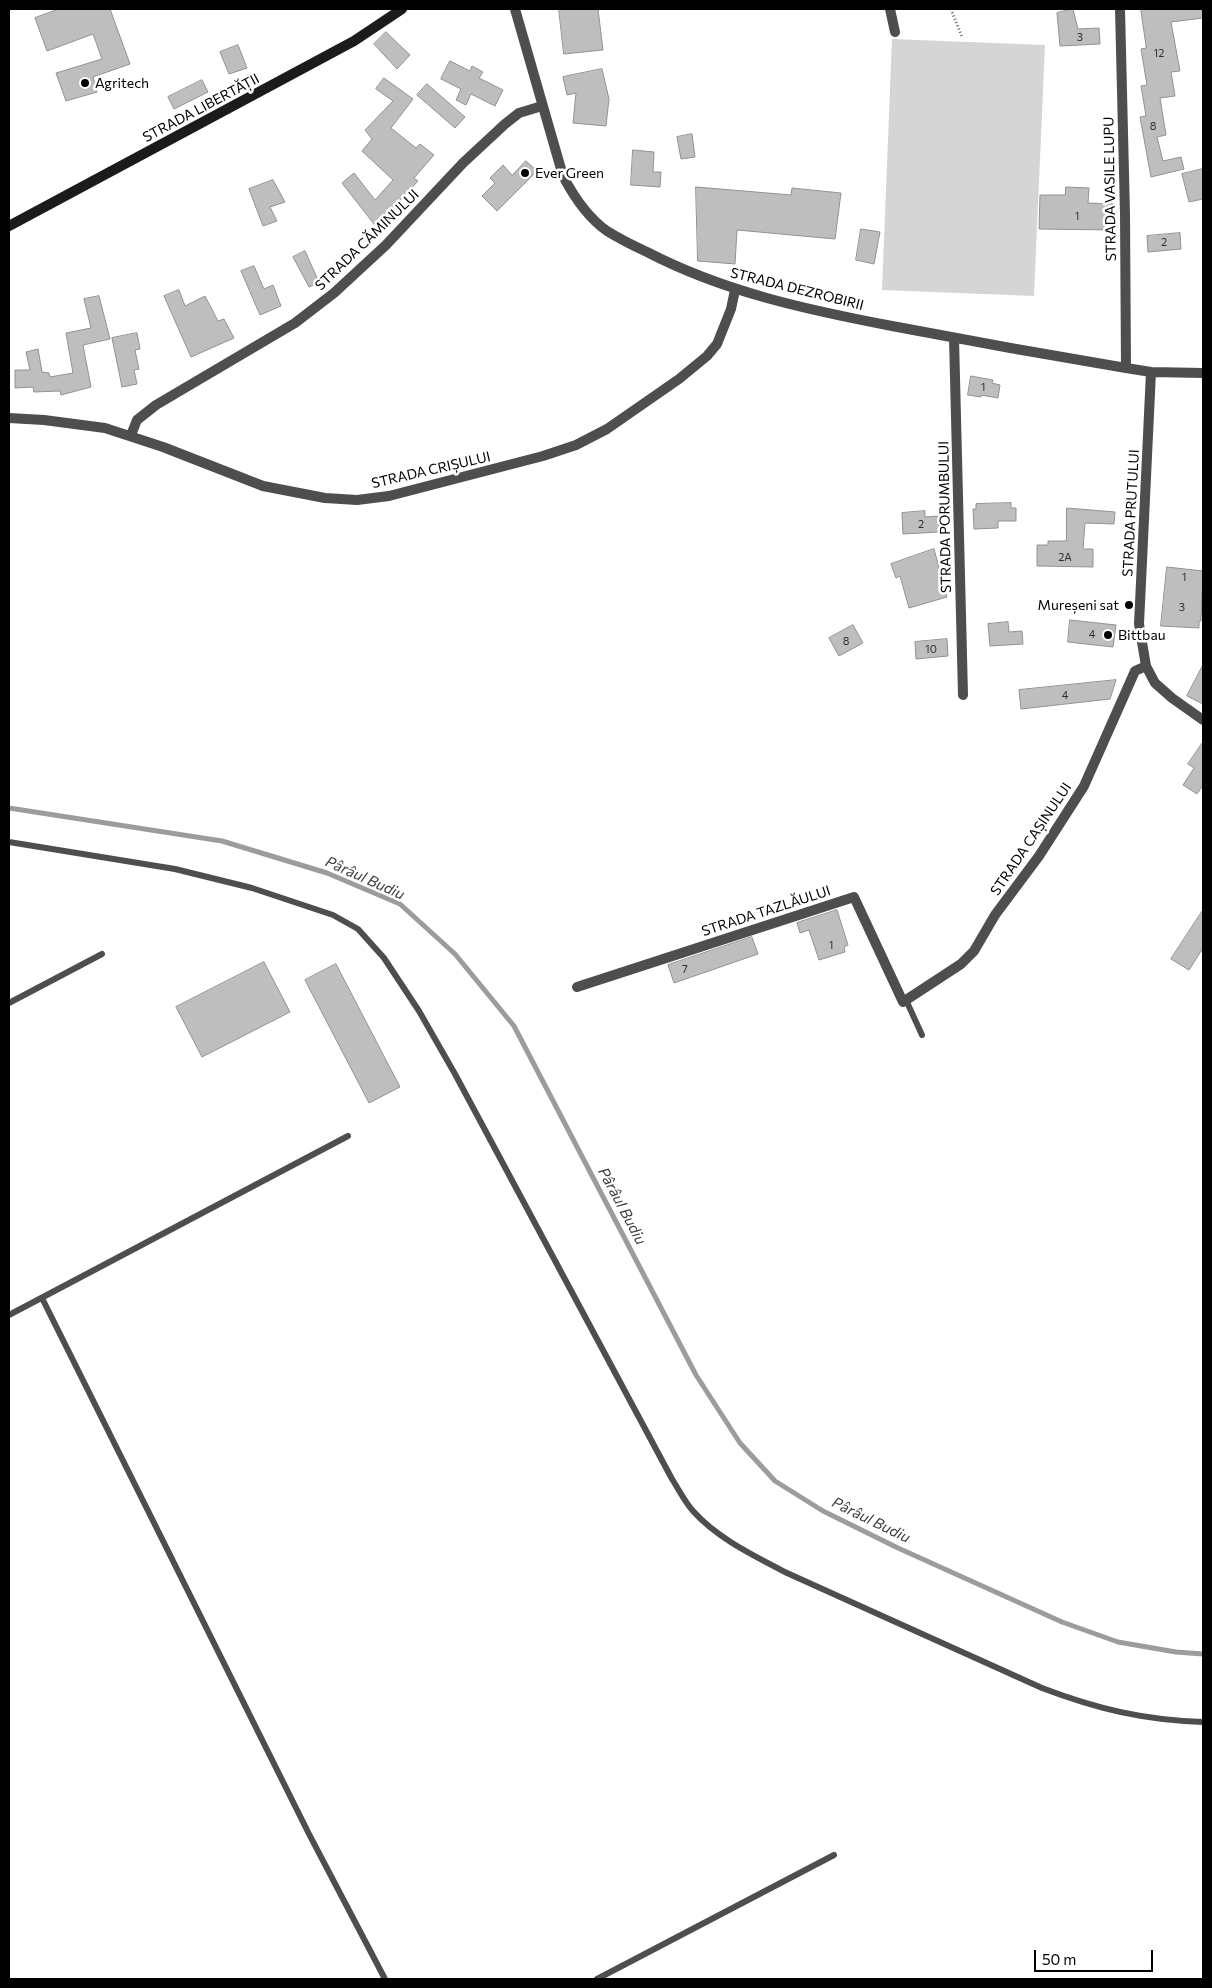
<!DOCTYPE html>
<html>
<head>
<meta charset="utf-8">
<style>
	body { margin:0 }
	#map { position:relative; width:1212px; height:1988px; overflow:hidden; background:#fff; font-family:Commissioner,sans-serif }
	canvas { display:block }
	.frame { position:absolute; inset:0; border:10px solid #000; pointer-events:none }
	.scale { position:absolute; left:1034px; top:1950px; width:119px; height:22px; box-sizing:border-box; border:2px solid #000; border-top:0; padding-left:6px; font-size:15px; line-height:18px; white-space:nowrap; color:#000; -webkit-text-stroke:4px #fff; paint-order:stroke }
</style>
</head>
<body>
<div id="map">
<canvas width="1212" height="1988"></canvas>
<div class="frame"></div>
<div class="scale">50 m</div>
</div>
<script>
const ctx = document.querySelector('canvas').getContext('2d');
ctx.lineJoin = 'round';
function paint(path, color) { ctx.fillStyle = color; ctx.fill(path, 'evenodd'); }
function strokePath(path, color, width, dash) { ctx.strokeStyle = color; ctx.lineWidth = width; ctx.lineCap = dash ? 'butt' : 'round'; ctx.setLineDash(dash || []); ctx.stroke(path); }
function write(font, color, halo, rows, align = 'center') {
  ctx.font = font + ' Commissioner,sans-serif'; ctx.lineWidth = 5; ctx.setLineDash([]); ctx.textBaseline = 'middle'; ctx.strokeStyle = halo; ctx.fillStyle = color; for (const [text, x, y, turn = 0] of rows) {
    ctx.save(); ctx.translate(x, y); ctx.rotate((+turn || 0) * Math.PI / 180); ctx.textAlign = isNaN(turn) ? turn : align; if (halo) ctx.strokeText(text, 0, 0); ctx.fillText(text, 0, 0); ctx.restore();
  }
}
paint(new Path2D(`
	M892,39l153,6 -11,251 -152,-6z`), '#d5d5d5');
strokePath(new Path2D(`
	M9,808l213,33 105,32 73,31 55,50 59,72 182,349 44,68 35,38 48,30 75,37 164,74 56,20 58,10 27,2`), '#9c9c9c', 5);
const building = new Path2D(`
	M59,9h51l20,55 -37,13 4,15 -31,9 -10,-28 46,-14 -9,-25 -46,17 -12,-33z
	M559,9h39l5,41 -39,4z
	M1073,9l5,20 21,-1 1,16 -40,2 -3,-33z
	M1141,9h62v9l-32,4 9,49 -9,1 4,24 -15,2 6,37 -9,2 6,24 18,-4 3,12 -33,8 -11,-60 6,-1 -5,-30 6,-1 -6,-36 5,-1z
	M386,32l24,23 -13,14 -23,-25z
	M238,45l9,23 -18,6 -9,-22z
	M450,61l20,10 2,-5 11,6 -4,6 24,12 -8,16 -24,-12 -5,11 -10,-5 5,-11 -20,-10z
	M602,69l7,30 -3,27 -33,-3 3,-30 -9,2 -4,-18z
	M384,78l29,21 -22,29 25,20 4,-4 14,11 -20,23 4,3 -28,30 -16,13 -32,-41 12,-10 21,27 18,-20 -31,-29 10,-12 -7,-9 28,-29 -17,-12z
	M202,80l6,12 -34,17 -6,-12z
	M427,84l38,33 -10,11 -38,-33z
	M692,134l3,23 -14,2 -4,-22z
	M633,150l21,2 -1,20h8l-1,15 -29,-2z
	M526,161l11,10 -40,40 -15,-15 13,-13 -5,-5 13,-13 9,10z
	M1203,169v30l-14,3 -7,-28z
	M273,180l12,22 -15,5 7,14 -14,5 -14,-37z
	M696,187l95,8 1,-7 49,5 -6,46 -98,-9 -2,34 -37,-3z
	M1066,187l23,1 -1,15 26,1 -1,26 -74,-1 1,-34h25z
	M861,229l19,3 -6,32 -18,-4z
	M1180,233l1,16 -33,3 -1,-16z
	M305,251l14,31 -10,5 -16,-30z
	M254,266l10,23 9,-4 8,21 -21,9 -19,-44z
	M179,290l6,16 20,-10 13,25 6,-2 10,19 -43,19 -27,-61z
	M99,296l11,43 -27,6 8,42 -30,8 -1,-4 -26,1 -1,-5 -18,1v-18h15l-4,-18 12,-3 4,23 7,1 1,4 23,-4 -7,-40 25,-5 -7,-29z
	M137,333l3,16 -5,1 4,19 -5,1 3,14 -15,3 -10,-49z
	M971,376l22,4 -1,3 8,2 -2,13 -17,-3v2l-13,-2z
	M1011,503v5h5v13h-18v7l-24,1 -1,-20h3v-5z
	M1067,508l48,4 -1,12 -29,-1 -2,26h10v18l-56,-1v-21h11v-4h18z
	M925,511v6l13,-1 1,16 -36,2 -1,-21z
	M934,549l13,48 -38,11 -9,-32 -4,2 -5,-14z
	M1167,567l36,4 -2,50h-2v7l-38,-2z
	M1070,620l46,5 -3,22 -45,-5z
	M1008,622l1,10 13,-1 1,13 -33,2 -2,-22z
	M853,625l10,18 -24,13 -10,-18z
	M947,639l1,17 -32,3 -1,-17z
	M1203,665v39l-16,-8z
	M1116,680l-6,19 -89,10 -2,-19z
	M1203,742v43l-6,9 -14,-9 11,-17 -6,-4z
	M837,910l11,35 -4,2 1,5 -26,8 -10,-30 -9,3 -3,-10z
	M1203,910v38l-14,22 -18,-11z
	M752,937l6,17 -84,29 -6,-18z
	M264,962l26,50 -88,45 -26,-50z
	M336,964l64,123 -31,16 -64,-123z`);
paint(building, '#bebebe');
strokePath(building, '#929292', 1);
strokePath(new Path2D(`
	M951,9l11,28`), '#707070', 3, [1, 2.5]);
strokePath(new Path2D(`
	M9,842l166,27 77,19 81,27 25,14 26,29 35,53 36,63 217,405c7,11 13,23 21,32 25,28 62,45 94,62l255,115c55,21 102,32 161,34
	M906,1000l16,35
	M9,1003l93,-49
	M42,1298l267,536 76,145
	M9,1315l339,-179
	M597,1979l237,-124`), '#4e4e4e', 6);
strokePath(new Path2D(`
	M515,9l48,167c11,21 24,41 44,55 13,8 27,15 40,21 77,40 161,58 245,74 78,15 156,29 234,42l25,4 52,1
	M890,9l5,23
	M1120,9l5,205 1,154
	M954,338l9,357
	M1151,372l-12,252 7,42 9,17 17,15 31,22
	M9,418l35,2 61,8 58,19 100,39 62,12 32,2 32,-4 154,-40 33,-11 31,-16 72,-50 28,-23 10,-12 14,-35 4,-19
	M131,435l6,-15 19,-15 139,-82 39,-30 52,-48 77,-82 42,-39 14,-11 23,-7
	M577,987l277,-90 49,105 58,-38 13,-13 21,-36 44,-59 45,-70 51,-115 11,-5`), '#4e4e4e', 10);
strokePath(new Path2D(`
	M9,226l345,-185 48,-32`), '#1b1b1b', 10);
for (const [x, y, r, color] of [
	[85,83,5,"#000"],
	[525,173,5,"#000"],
	[1129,605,5,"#000"],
	[1108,635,5,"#000"]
]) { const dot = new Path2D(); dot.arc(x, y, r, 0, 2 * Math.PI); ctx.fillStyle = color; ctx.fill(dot); strokePath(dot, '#fff', 2); }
write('11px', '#303030', null, [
	["3",1080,37],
	["12",1159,53],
	["8",1153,126],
	["1",1077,216],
	["2",1164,242],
	["1",983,387],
	["2",921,524],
	["2A",1065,557],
	["1",1184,577],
	["3",1182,607],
	["4",1092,634],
	["8",846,641],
	["10",931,649],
	["4",1065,695],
	["1",831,945],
	["7",685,969]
]);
write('14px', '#000', '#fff', [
	["Agritech",95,83],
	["Ever Green",535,173],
	["Mureșeni sat",1119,605,"right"],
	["Bittbau",1118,635]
], 'left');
write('14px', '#000', '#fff', [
	["STRADA LIBERTĂȚII",201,108,-28],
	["STRADA VASILE LUPU",1110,189,-91],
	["STRADA CĂMINULUI",367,240,-44],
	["STRADA DEZROBIRII",797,289,14],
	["STRADA CRIȘULUI",431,470,-13],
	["STRADA PRUTULUI",1131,513,-87],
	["STRADA PORUMBULUI",945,517,-91],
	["STRADA CAȘINULUI",1031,839,-56],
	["STRADA TAZLĂULUI",766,911,-18]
]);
write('italic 15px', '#3d3d3d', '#fff', [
	["Pârâul Budiu",365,878,24],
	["Pârâul Budiu",622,1206,62],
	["Pârâul Budiu",871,1520,26]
]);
</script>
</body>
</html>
